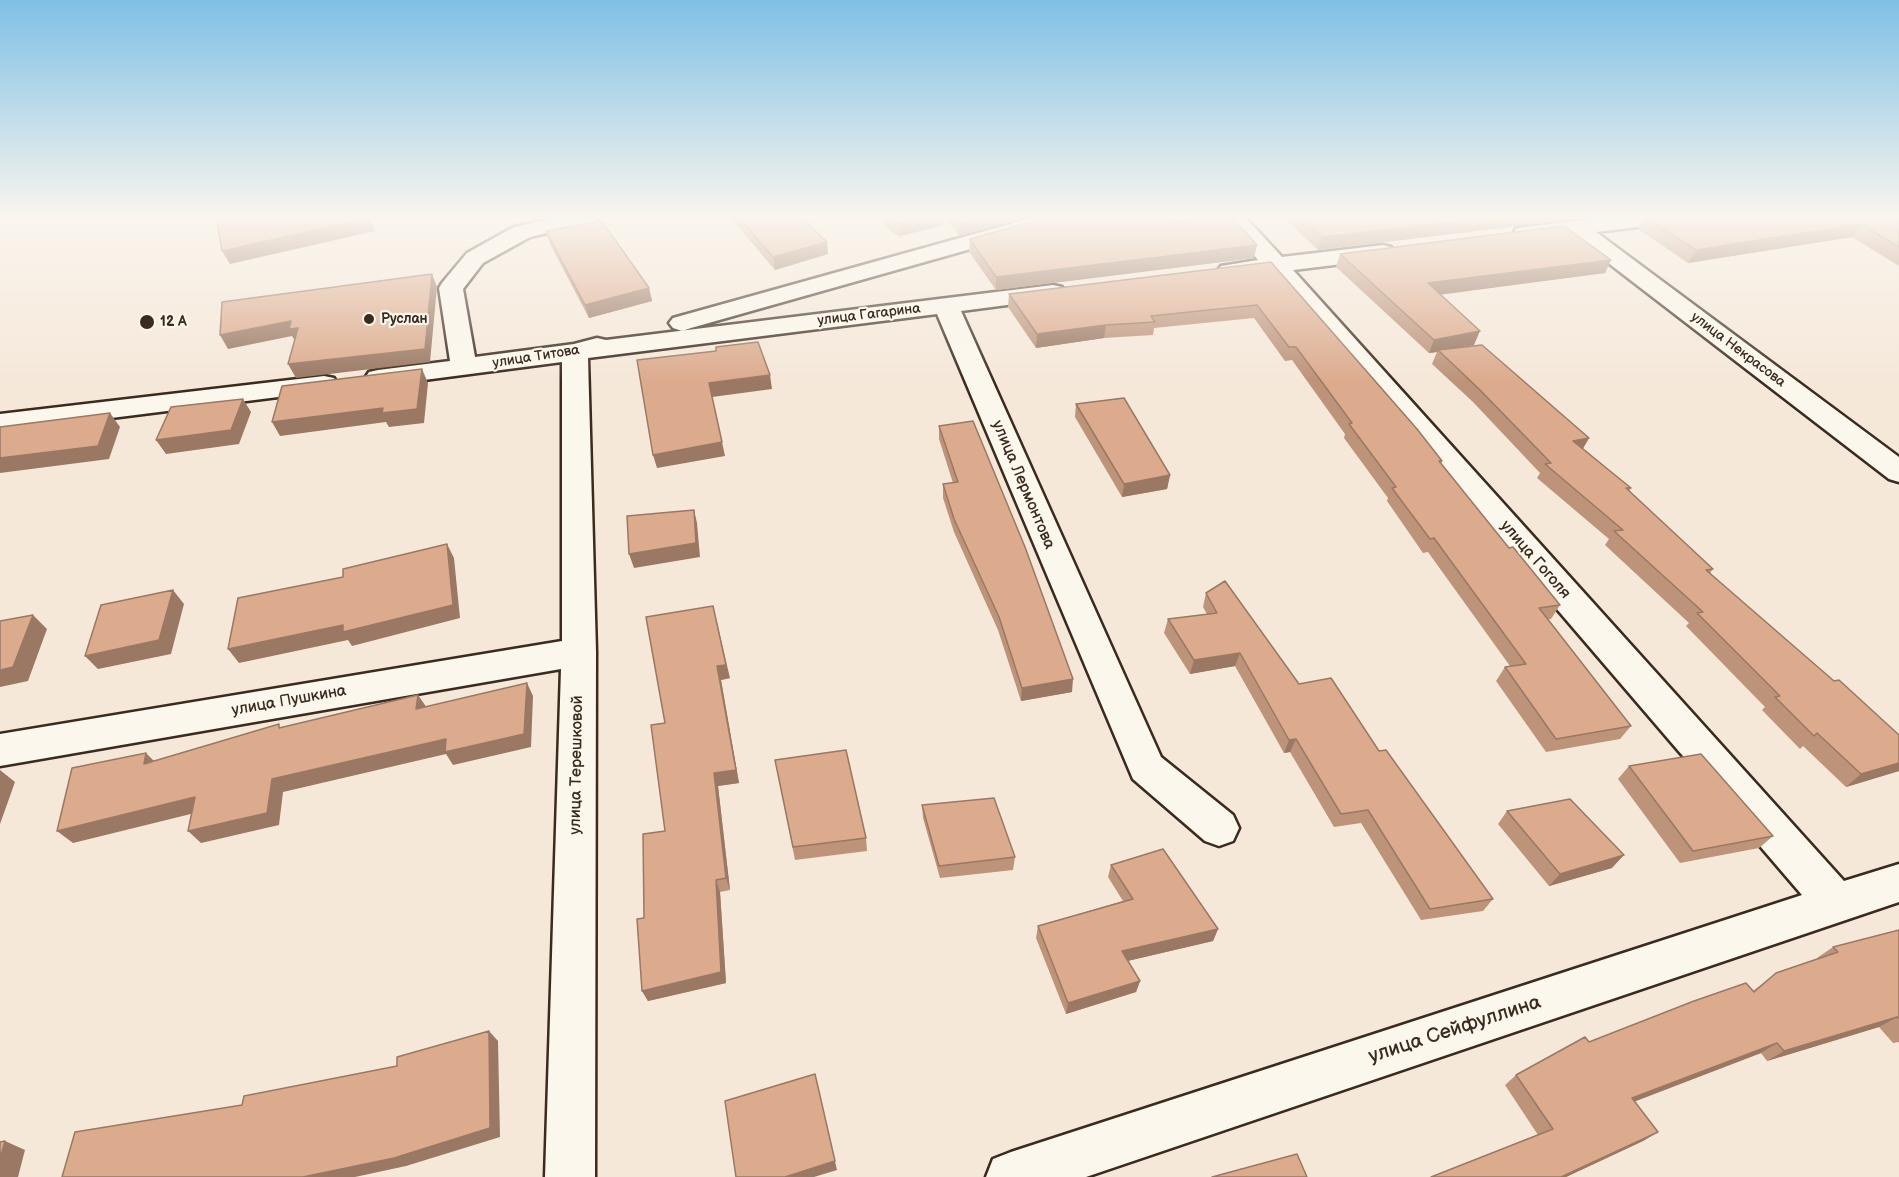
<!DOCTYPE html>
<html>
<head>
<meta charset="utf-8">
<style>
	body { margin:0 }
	canvas { display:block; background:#f5e8d9 }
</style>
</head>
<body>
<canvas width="1899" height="1177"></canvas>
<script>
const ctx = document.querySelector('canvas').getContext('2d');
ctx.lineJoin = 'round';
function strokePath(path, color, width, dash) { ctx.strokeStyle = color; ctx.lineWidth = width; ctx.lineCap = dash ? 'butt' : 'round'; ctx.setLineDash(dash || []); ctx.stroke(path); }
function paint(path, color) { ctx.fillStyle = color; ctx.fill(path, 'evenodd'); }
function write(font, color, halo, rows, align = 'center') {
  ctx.font = font + ' "Balsamiq Sans",sans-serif'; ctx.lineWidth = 4.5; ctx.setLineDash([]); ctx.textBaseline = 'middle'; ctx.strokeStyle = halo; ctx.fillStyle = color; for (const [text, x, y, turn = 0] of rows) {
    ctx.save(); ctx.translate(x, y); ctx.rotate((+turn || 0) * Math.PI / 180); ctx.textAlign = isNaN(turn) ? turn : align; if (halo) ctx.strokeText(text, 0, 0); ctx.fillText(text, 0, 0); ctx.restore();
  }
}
const minor = new Path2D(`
	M560,217h38l-3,5 -65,15 -47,26 -20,26 12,68 99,-13 23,-6 9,2 447,-55 9,2 3,5 -3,5 -9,2 -92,12 200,446 72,58 6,13 -6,13 -14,5 -14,-5 -72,-62 -196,-465 -349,44 8,294 -1,525h-50l16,-508 -561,97v-32l562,-93v-279l-184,24 -9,-2 -4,-6 4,-6 9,-2 72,-9 -11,-73 3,-5 25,-30 47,-26z
	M1035,217h34l-3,5 -375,106 -9,3 -9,-3 -4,-5 4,-5z
	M1222,217h23l37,40 101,-12 8,2 4,5 -4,5 -8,2 -90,11 551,611 55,-17v38l-813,275h-100l7,-18 18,-7 791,-257 -533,-622 -40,5 -8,-2 -4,-5 4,-5 37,-6z
	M1611,217h62l-3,5 -8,2 -66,8 303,225v25l-10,-3 -317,-244 -48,6 -8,-2 -3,-5 3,-5 8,-2z
	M324,376l10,2 3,6 -3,6 -334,42v-18z`);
strokePath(minor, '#3b2a1e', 5);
paint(minor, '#fbf7ec');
paint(new Path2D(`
	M730,217h71l27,37 -53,16z
	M877,217h67v8l-44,11 -6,-2z
	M945,217h83l-69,19z
	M1285,217h284l-2,3 -249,30 -34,-32z
	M1644,217l255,2v47l-47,-29 -164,26 -50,-34z
	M1174,222l80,36 -258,32 -27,-38 1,-13z
	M546,231l103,57 3,13 -63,17 -39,-74z
	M1340,254l271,6 -6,13 -165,21 34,51 -20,3 135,90 -6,10 48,40 -2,3 84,78 -3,4 124,108 65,54v36l-53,16 -43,-41 -3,3 -38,-39 3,-3 -79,-81 3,-3 -84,-78 4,-6 -72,-61 3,-5 -67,-71 -41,-38 5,-12 -8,1 -93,-86z
	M1271,262l171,199 -1,3 68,84 51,57 -9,14h-3l83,107 -11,13 -74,13 -50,-71 9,-14 5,-1 -82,-114 -5,1 -36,-52 1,-3 -44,-60 1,-4 -53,-74 -7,1 -31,-43 -100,10 -1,7 -49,3 -68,10 -28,-41 1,-13z
	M1076,404l94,71 -3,14 -45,8 -47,-80z
	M939,426l133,266 -51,9 -23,-71 -44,-98 -11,-34v-14l10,-1 -14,-44z
	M1206,593l93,91 80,67 114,148 -10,12 -62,9 -60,-97 -27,4 -44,-75 -6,1 -49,-87 -45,8 -26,-41 4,-14 39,-5 -4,-7z
	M646,617l84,61 -9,2 18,103 -21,3 12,104 -10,2 6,91 -78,18 -6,-10 2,-73 21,-87v-108z
	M775,760l91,78 1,13 -72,9z
	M1629,766l144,70 -14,12 -79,15 -62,-84z
	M922,805l93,52 -2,13 -73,8 -17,-60z
	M1507,811l105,57 -63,18 -51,-62z
	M1111,865l107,64 -5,12 -86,20 13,20 -4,11 -70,22 -30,-76 2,-12 85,-25 -15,-24z
	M1899,930v112l-6,1 -14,-16 -112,34 -6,-8 -127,48 24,31 -15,9 -77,36h-135l107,-42 -33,-50 11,-10 73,-33 164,-51 23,-18 42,-14 -1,-1 16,-11z`), '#bd937a');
paint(new Path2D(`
	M369,217l6,14 -145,33 -8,-13z
	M926,217h18v8l-44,11v-13z
	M983,217h45l-69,19v-13z
	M1497,217h72l-2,3 -249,30 4,-13z
	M1861,224l-9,13 -164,26 8,-13z
	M827,242l1,12 -53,16 -2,-13z
	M1257,245l-3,13 -258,32v-13z
	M1611,260l-6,13 -182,24 5,-14z
	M432,274l5,13 -7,75 -134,16 -8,-14z
	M649,288l3,13 -63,17 -4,-13z
	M291,321l7,7 -2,15 -4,-7 -64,13 -8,-14z
	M1106,325l-2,13 -68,10 1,-14z
	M1480,331l-6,14 -35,6 -1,-1 -1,2 -8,1 5,-13z
	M422,369l6,14 -4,40 -35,4 -3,-5 -106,14 -8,-14z
	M770,375l2,14 -60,8 -3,-14z
	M243,399l8,13 -12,32 -73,10 -10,-14z
	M110,413l10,14 -11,32 -109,14v-15z
	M1589,438l-8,14 -8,-11z
	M722,442l3,14 -68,12 -4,-13z
	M1170,475l-3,14 -45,8 2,-13z
	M694,510l3,13 3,34 -66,11 -5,-14z
	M447,544l7,14 6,60 -108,28 -4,-6 -109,23 -11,-14z
	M173,590l11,14 -13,50 -73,15 -13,-13z
	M713,606l17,72 -9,2 18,103 -21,3 12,104 -4,-12 -12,-105 3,-107z
	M33,615l14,14 -19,52 -28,6v-17z
	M1240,653l-5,13 -45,8 4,-14z
	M1073,679l-1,13 -51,9 1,-13z
	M527,683l6,13 -2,51 -78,18 -7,-11 -163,38 -4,33 -78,18 -13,-12 84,-52z
	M418,695l9,13 -11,1z
	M1296,739l-6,13 -6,1 5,-13z
	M146,753l13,13 -15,-2z
	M1899,763v8l-53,16 15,-13z
	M0,770l15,12 -15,42z
	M195,797l12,13 -134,33 -16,-12z
	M1624,855l-12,13 -63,18 11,-12z
	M716,880l4,12 6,91 -78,18 -6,-10z
	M1218,929l-5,12 -94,22 3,-12z
	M1140,981l-4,11 -70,22 2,-11z
	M1897,1017l-18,10 -112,34 17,-10z
	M489,1031l9,10 2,96 -94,29 -51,11h-52z
	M1777,1043l-16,10 -143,55 14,-10z
	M815,1074l22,96 -23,7h-29z
	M1658,1132l-15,9 -77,36h-5z
	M5,1141l20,9 -7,27h-18v-18z`), '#9a7863');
const building = new Path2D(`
	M216,217h153v1l-147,33z
	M739,217h62l26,25 -54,15z
	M889,217h37l-26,6 -6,-2z
	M954,217h29l-24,6z
	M1049,217h116l9,5 35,-5h23l25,28 -261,32 -26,-38z
	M1299,217h198l-175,20z
	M1645,217h248l6,2v28l-38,-23 -165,26z
	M602,221l47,67 -64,17 -39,-74z
	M1564,226l47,34 -183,23 52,48 -46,9 -94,-86z
	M1271,262l146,167 25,32h-3l70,87 4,-1 47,58 -21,3 92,118 -75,13 -51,-72 21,-3 -92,-126 -4,1 -38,-51 4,-1 -47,-63 3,-1 -56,-76h-7l-32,-42 -106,11 4,6 -49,3 -69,9 -28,-40z
	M432,274l-7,75 -137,15 10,-36 -9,1 2,-8 -71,14 2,-33z
	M758,342l12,33 -61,8 13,59 -69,13 -16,-95 79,-9v-4z
	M1482,345l107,93 -16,3 58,47h-5l87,81 -7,1 128,111 5,-1 60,55v28l-38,11 -44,-41 -3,3 -39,-39 5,-1 -83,-83 6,-1 -89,-81 9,-1 -78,-66 6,-1 -72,-74 -41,-39z
	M422,369l-5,40 -35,4 1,-5 -111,14 10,-36z
	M1124,398l46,77 -46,9 -48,-80z
	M243,399l-12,31 -75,10 15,-33z
	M110,413l-12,33 -98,12v-31z
	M973,421l52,126 48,132 -51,9 -23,-71 -45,-98 -11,-35 15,-2 -19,-56z
	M694,510l2,33 -67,11 -2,-38z
	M447,544l6,61 -110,27v-7l-115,24 10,-51 105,-21v-8z
	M1225,581l74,103 32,-6 48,73 7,-1 107,149 -63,10 -62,-99 -27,4 -45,-75 -7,1 -49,-87 -46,7 -26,-41 49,-6 -11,-20z
	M173,590l-14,50 -74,16 16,-51z
	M713,606l13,59 -9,1 19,104 -22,3 12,105 -10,2 5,92 -79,19 -5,-72 7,-1 -1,-84 22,-3 -14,-106 14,-2 -19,-106z
	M33,615l-20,52 -13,3v-49z
	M527,683l-3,51 -79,18 1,-13 -174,40 -5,34 -79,18 7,-34 -138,34 15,-63 74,-15 -2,11 135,-40v4l139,-33 -2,14z
	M846,750l20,88 -73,9 -18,-87z
	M1701,754l72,82 -80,15 -64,-85z
	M994,798l21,59 -76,9 -17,-61z
	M1570,799l54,56 -64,19 -53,-63z
	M1163,849l55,80 -96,22 18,30 -72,22 -30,-77 95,-27 -22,-34z
	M1899,930v88l-2,-1 -113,34 -7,-8 -145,55 26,34 -97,45h-130l122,-48 -37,-54 69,-38 4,5 105,-41 52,-18 8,9 22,-19 62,-21 -5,-5z
	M489,1031l1,97 -96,30 -91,19h-241l13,-45 167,-27 2,-9 153,-30v-9z
	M815,1074l20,87 -50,16h-49l-11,-76z
	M5,1141l-5,18v-17z
	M1297,1154l10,23h-95z`);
paint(building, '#dcab8e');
strokePath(building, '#9a7863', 1.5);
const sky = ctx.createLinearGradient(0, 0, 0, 381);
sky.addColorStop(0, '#7fc0e5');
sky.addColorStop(0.57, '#faf5ee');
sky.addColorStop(1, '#faf5ee00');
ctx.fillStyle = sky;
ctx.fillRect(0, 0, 1899, 381);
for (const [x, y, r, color] of [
	[369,319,6,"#3b2a1e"],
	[147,322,8,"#3b2a1e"]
]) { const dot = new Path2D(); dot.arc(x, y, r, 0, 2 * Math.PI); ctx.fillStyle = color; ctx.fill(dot); strokePath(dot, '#fbf7ec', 2); }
write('14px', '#3b2a1e', '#fbf7ec', [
	["улица Гагарина",869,315,-7],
	["улица Некрасова",1738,350,37],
	["улица Титова",536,357,-9]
]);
write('bold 14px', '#3b2a1e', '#fbf7ec', [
	["Руслан",381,319],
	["12 А",160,322]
], 'left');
write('16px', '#3b2a1e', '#fbf7ec', [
	["улица Лермонтова",1023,485,67],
	["улица Гоголя",1535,560,49],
	["улица Пушкина",289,701,-10],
	["улица Терешковой",577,765,-89]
]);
write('20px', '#3b2a1e', '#fbf7ec', [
	["улица Сейфуллина",1455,1030,-18]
]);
</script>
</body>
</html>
